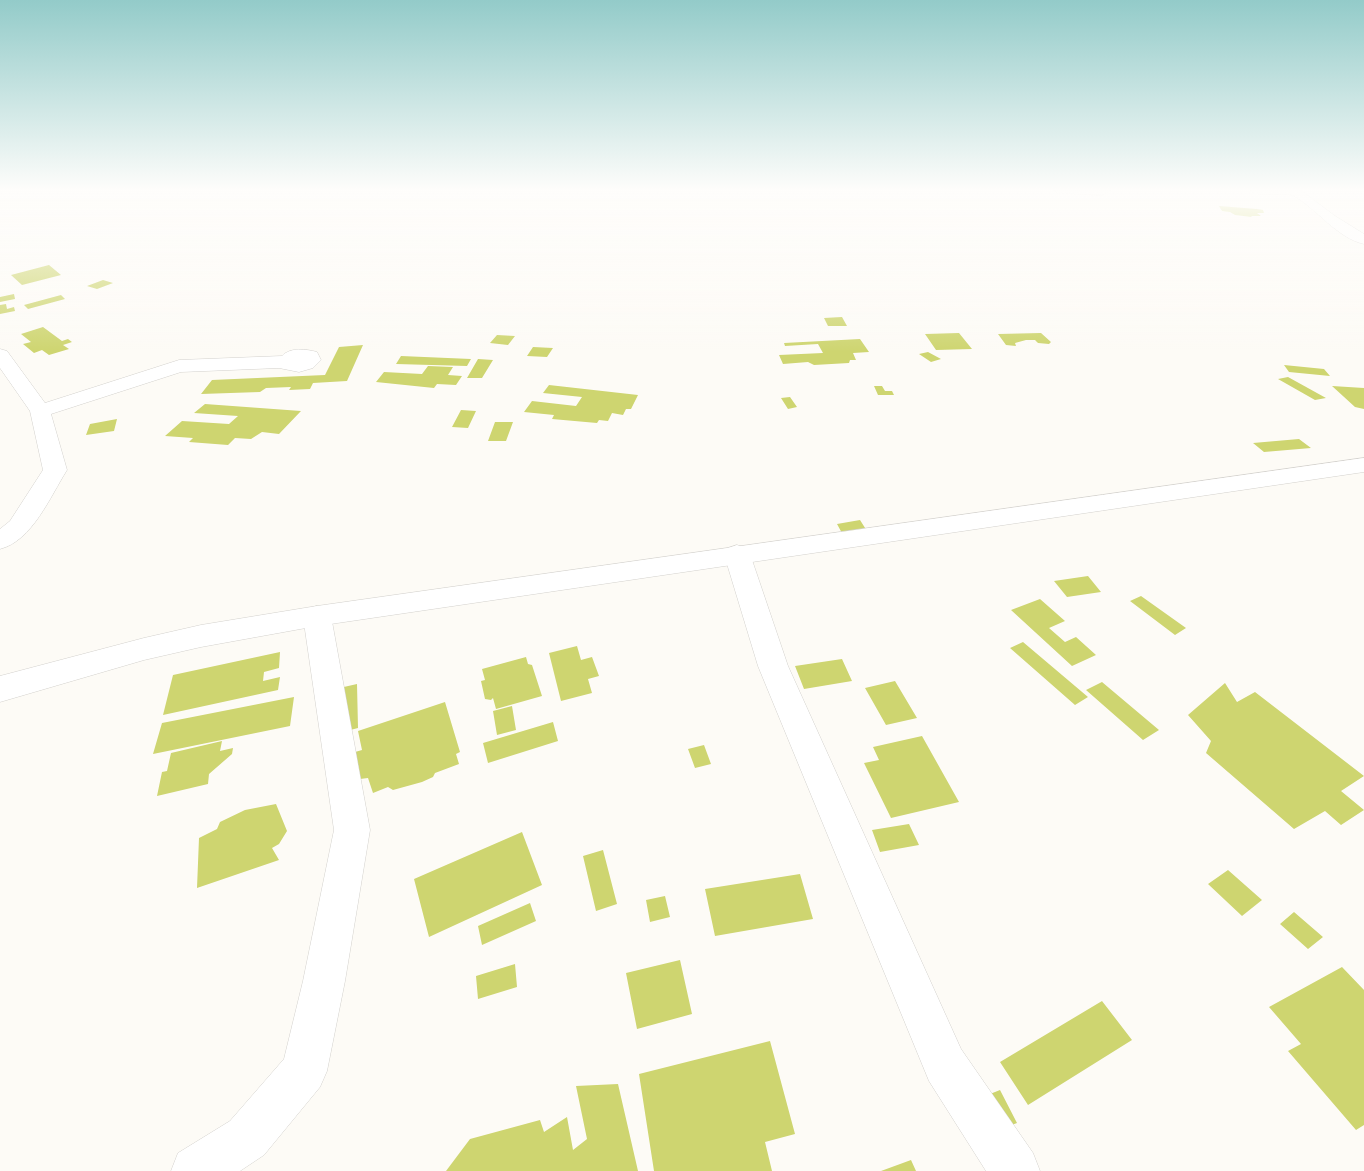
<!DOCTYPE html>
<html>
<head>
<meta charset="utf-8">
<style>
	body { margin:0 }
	canvas { display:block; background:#fdfbf6 }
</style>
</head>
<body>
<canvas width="1364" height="1171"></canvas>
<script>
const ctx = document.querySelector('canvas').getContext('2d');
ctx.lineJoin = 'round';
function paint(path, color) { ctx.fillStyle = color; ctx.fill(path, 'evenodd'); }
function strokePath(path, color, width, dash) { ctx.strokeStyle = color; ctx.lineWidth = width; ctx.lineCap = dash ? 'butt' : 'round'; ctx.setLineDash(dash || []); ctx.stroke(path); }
paint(new Path2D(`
	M1219,206l38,3 6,1 1,3h-7l4,3h-10l1,1 -17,-2 -5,-3 -8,-1z
	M49,265l12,10 -39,10 -11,-10z
	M103,280l10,3 -16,6 -10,-3z
	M14,294l1,5 -15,3v-5z
	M61,295l4,4 -37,10 -4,-4z
	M6,304l1,5 7,-2 1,4 -15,3v-9z
	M842,317l5,9h-19l-4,-8z
	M43,327l19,14 6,-2 4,3 -9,3 6,4 -20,6 -7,-5 -8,3 -11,-9 8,-2 -10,-8z
	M959,333l13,16 -36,1 -11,-16z
	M1041,333l10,9 -2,2 -11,-1 -3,-3h-9l-11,3 1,3 -10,-1 -8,-11z
	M497,335l18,1 -7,9 -18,-2z
	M860,339l9,13 -16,1 3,7h-6l-1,3 -35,2 -6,-3 -25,2 -4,-9 44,-2 -5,-9 -33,2 -1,-3z
	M363,345l-16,36 -34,2 -3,6 -21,1 2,-3 -25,1 -6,4 -59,2 11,-14 113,-5 14,-28z
	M533,347l20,1 -6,9 -20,-1z
	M928,352l13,7 -10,3 -12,-8z
	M401,356l70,3 -4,7 -71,-2z
	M478,359l15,1 -11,18h-15z
	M1284,365l40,4 6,7 -41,-4z
	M428,366l25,1 -5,8 14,1 -6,9 -19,-1 -3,4 -58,-6 8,-10 38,2z
	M1288,377l38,21 -11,2 -37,-21z
	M549,385l89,10 -7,14h-5l-3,6 -11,-2 -4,8 -9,-1 -2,3 -45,-4 2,-4 -30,-3 8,-11 44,5 6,-9 -39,-4z
	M874,386h8l3,5h7l2,4h-16z
	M1332,386l32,2v21l-9,-2z
	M790,397l7,10 -9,2 -7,-11z
	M205,404l96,7 -22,23 -17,-2 -11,7 -16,-1 -7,7 -39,-3 4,-4 -28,-2 17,-15 47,3 9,-8 -44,-3z
	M461,410l15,1 -8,17 -16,-1z
	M117,419l-3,12 -28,4 4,-11z
	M495,422h18l-7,19h-18z
	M1299,439l12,9 -47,4 -11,-9z
	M860,520l7,11 -24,4 -6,-11z
	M1088,576l13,16 -34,5 -13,-16z
	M1141,596l45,32 -11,7 -45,-34z
	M1040,599l25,22 -16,7 16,14 11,-5 20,18 -24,11 -61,-56z
	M1023,642l65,55 -13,8 -65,-57z
	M577,646l4,14 11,-3 7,19 -11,3 4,14 -31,8 -12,-48z
	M280,652l-1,16 -15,4 -1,9 17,-4 -2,13 -115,25 10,-40z
	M526,657l2,7 4,1 10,31 -46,13 -3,-11 -2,2 -6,-1 -4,-18 4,-1 -3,-11z
	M842,659l10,22 -48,8 -9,-23z
	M895,681l22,37 -31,7 -21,-37z
	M1102,682l57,48 -16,10 -57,-50z
	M1225,683l12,19 18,-10 109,84 -23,15 23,19 -23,15 -16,-14 -31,18 -88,-76 5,-12 -23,-26z
	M357,684l1,44 -23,6v-45z
	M294,697l-4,29 -137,28 9,-31z
	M445,702l15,50 -4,2 3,10 -24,9 -2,4 -11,5 -29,8 -5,-3 -15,6 -5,-15 -8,1 -5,-27 7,-2 -4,-19z
	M512,706l4,24 -19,5 -4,-24z
	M553,722l5,19 -70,22 -5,-20z
	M922,736l37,66 -68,16 -27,-55 15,-3 -6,-13z
	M222,741l-2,10 13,-3 -1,6 -23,20 -1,10 -51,12 5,-24 5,-1 4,-18z
	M704,745l7,19 -16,4 -7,-19z
	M276,804l11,27 -8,13 -7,4 7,12 -82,28 2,-50 18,-9 3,-7 25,-12z
	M909,824l10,21 -39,7 -8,-22z
	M522,832l20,53 -113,52 -15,-58z
	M603,850l14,54 -21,7 -13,-55z
	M1228,870l34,30 -20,16 -34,-32z
	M800,874l13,45 -98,17 -10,-47z
	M665,896l5,21 -20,5 -4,-22z
	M530,903l6,18 -54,24 -4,-19z
	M1294,912l29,25 -15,12 -28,-25z
	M680,960l12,54 -55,15 -11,-56z
	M515,964l2,23 -39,12 -2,-23z
	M1342,967l22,23v135l-8,5 -68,-79 13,-7 -32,-37z
	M1102,1001l30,39 -104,65 -28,-43z
	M770,1041l25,93 -30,8 7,29h-118l-15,-97z
	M618,1084l20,87h-192l24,-32 70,-19 4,12 23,-15 6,33 14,-11 -11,-53z
	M1000,1090l17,33 -16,6 -16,-33z
	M911,1160l5,11h-35z`), '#ced570');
const minor = new Path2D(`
	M1052,189h60l-10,6 -44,-2z
	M1249,189h50l36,27 29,18v10c-27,-6 -47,-35 -70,-48 -12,-6 -35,4 -45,-7z
	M0,349l7,2 38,52 134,-43 103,-4c8,-9 24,-7 35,-4l4,8 -8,8 -14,4 -20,-4 -98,4 -130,42 16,56c-17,27 -35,71 -67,79v-20l10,-8 33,-51 -13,-59 -30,-43z
	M737,545l9,3 4,6 38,112 173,383 72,104 7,18h-54l-57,-90 -171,-415 -34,-112 4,-6z
	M317,606l10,3 4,7 39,214 -25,151 -18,90 -7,16 -56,68 -24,16h-69l7,-18 52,-32 54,-62 19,-78 31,-151 -31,-214 4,-7z`);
const major = new Path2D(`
	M1364,458v14l-1047,154 -116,21 -57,13 -144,42v-26l144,-38 57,-13 116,-19z`);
strokePath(minor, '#d3d1cd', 1);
strokePath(major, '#d3d1cd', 1);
paint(minor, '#fff');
paint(major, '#fff');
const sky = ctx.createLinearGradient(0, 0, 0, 352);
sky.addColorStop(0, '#93cbc9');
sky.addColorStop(0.54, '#fefdfb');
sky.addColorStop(1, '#fefdfb00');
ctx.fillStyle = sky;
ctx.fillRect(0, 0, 1364, 352);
</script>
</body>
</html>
